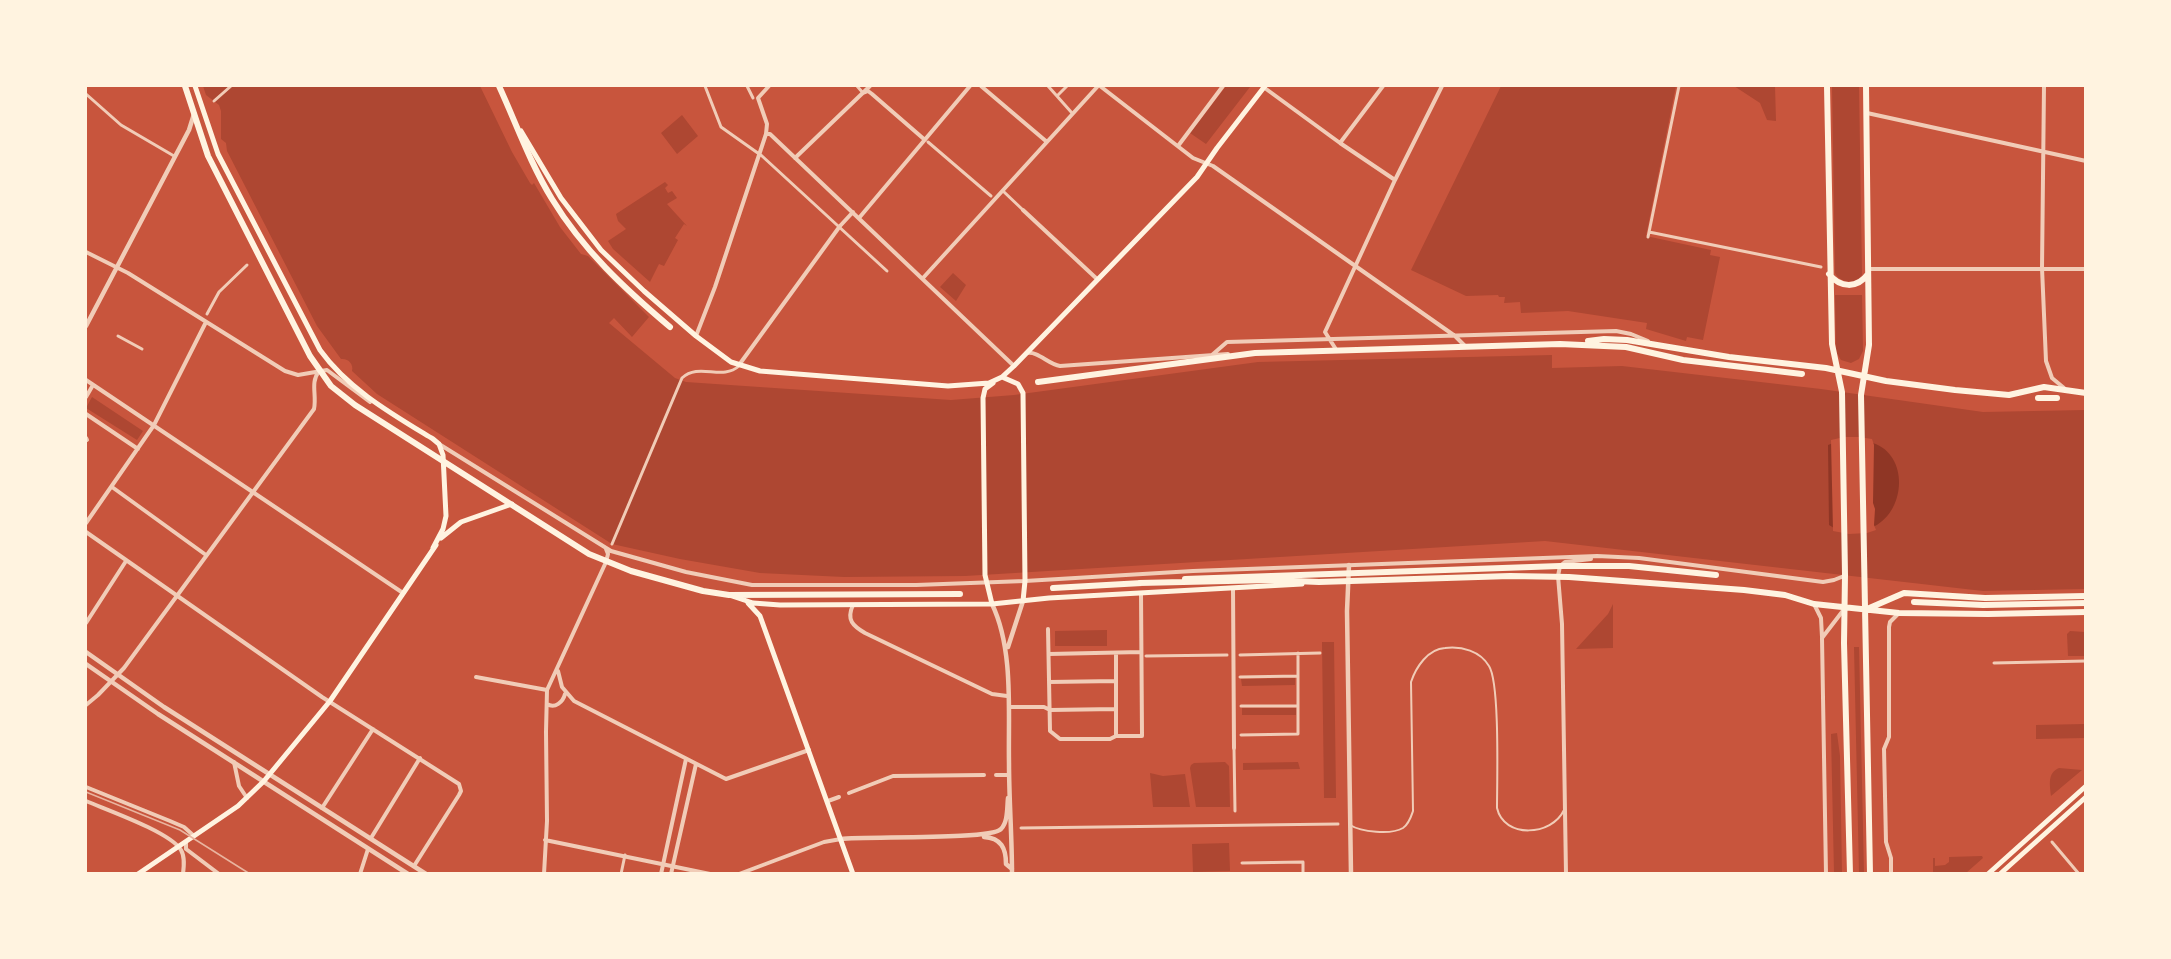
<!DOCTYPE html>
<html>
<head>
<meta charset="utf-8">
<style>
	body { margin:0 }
	#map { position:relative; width:2171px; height:959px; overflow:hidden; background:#c8553d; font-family:"DM Sans",sans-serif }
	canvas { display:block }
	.frame { position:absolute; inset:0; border:87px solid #fff3e0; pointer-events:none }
</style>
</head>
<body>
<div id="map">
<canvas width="2171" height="959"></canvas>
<div class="frame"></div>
</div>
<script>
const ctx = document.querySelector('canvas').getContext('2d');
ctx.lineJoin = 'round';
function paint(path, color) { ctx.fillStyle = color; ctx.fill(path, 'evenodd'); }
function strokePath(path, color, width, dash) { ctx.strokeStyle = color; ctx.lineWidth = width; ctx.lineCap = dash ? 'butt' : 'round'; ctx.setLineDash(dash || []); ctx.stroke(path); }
paint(new Path2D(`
	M203,86h277l32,66 18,31 2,2 2,-2 26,44 21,27 7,2 61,61 -17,20 -18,-19 -5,5 66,55 11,4 265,18 63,-5 244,-33 294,-7v13l70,-2 199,23 162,23 102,-2v179l-102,2 -438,-50 -580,35 -121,1 -84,-4 -80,-14 -68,-15 -235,-150 -25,-23c2,-7 -4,-13 -11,-12l-24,-33 -90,-175 -1,-8 -5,-4v-28l-2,-6 -13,-10z
	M1226,86l24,1 -44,57 -16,-11z
	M1501,86h175l-30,150 65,14 -1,5 10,2 -17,83 -16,-3 -1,4 -40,-12 1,-6 -79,-12 -47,2 -1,-11 -16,1 1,-6h-6l-1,-2 -32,1 -55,-26z
	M1734,86h41l1,35 -9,-1 -7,-17z
	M1832,86h27l3,189c-7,10 -22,8 -27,-2z
	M682,115l16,21 -21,18 -16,-21z
	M665,182l3,3 -3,3 3,5 4,-2 5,7 -10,6 20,22 -3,-2 -9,14 3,2 -14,26 -5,-2 -9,18 -37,-33 -5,-8 18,-12 -8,-8 -2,-7z
	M953,273l13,12 -10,16 -16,-14z
	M1835,295h27l1,56 -4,8 -8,4 -10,-3 -5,-8z
	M92,397l51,34 -6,9 -51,-32z
	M1613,604v44l-37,1 32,-35z
	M1107,630v16h-52v-15z
	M2070,631l15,1v24h-17l-1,-22z
	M1322,642h12l2,156h-12z
	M1854,647h5l5,227 -5,-1z
	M1295,678v7l-53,1 -1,-7z
	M1242,708h54v7h-54z
	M2085,724v14l-49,1v-14z
	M1837,733l3,23 2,118 -8,-1 -3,-139z
	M1225,762l4,4 1,41h-34l-6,-39 1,-3 3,-2z
	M1298,762l2,7 -57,1v-7z
	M2059,768l23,2 -31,26c-1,-11 -4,-23 8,-28z
	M1150,773l13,3 22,-2 5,33h-37z
	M1229,843l1,28 -37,1 -1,-28z
	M1982,856l1,2 -17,15h-33v-15h2v8l10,-1 4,-3v-5z`), '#ae4732');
paint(new Path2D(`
	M1836,442c11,0 27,-3 37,1 36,12 33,67 2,83 -7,5 -31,2 -41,2l-5,-3 -1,-80z`), '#8f3625');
paint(new Path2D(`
	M1844,437h15l13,2 2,6 -1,58 2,6 -1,16 2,5 -9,3 -18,1 -16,-3 -2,-91z`), '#c8553d');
strokePath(new Path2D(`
	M1350,825c11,7 41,10 53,3 6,-4 8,-11 10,-17l-2,-129c5,-15 17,-33 34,-34 17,-2 35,3 44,18 11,17 8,116 8,142 7,31 55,28 67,2`), '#f1ccb7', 2);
strokePath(new Path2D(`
	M705,86l16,41 41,29 125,115
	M747,86l6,12
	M857,86l6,7
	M1048,86l24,27
	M86,94l35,31 53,31
	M1057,96l10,-10
	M214,101l17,-15
	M928,142l63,54
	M1003,191l20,19
	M1649,232l172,35
	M1648,237l31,-151
	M207,314l12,-22 28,-27
	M118,336l24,13
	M612,544l70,-166c17,-16 40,3 57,-12
	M1240,655l80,-2
	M1146,656l81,-1
	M1994,663l92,-2
	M1240,677l58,-1
	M1241,706h57
	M1241,735l57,-1v-81
	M1234,748l1,63
	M1021,828l317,-4
	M2052,842l27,32
	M1242,863l61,-1v12
	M621,874l4,-19`), '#f1ccb7', 3);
strokePath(new Path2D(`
	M981,86l66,56
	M1100,86l93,72 20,8 242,170 10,10
	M1262,86l78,57 55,37
	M2044,86l-2,182 4,93 6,17 12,10
	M863,93l5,-2 4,3 53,46
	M1867,113l219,48
	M766,134h4l244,232
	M1340,143l43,-57
	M1178,146l45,-60
	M795,158l75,-72
	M1023,210l74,69
	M859,218l111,-132
	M86,252l42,21 157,98 13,4 29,-5 43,32
	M1869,269h217
	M923,278l175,-192
	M696,336l19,-49 51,-153 1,-10 -9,-26 11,-12
	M1337,351l-12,-19 70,-152 47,-94
	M1027,353c11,-2 21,11 33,13l168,-12
	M1212,355l15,-13 389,-11 15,3 17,7
	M739,365l101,-139 13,-14
	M86,380l317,213
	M86,397l7,-12
	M86,414l52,35
	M86,438l1,2
	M439,444l172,107 75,21 66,13h164l109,-4 168,-10 404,-15 42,2 184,24 11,-2 10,-4
	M112,487l94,68
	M86,523l68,-98 52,-103
	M86,532l236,165 137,87 2,7 -2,4 -45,71
	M1233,588l1,160
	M1814,604l7,14 1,19
	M853,605c-7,15 0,21 12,28l127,61 15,2
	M86,623l40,-62
	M1048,629l2,102 10,8h50l6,-3h26l-1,-143
	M1116,653v83
	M1049,654l92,-2
	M558,671l4,16 12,14 152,78 83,-29
	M476,677l71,13
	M1049,682l67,-1
	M547,704c8,5 16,-2 18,-10
	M86,705l12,-10 26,-27 190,-259c3,-14 -4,-26 5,-38
	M1009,707h35l6,3 66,-1
	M234,762l5,24 8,12
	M996,775h13
	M86,787l84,34 14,6 10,9
	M849,793l44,-17 91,-1
	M86,801c21,9 84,31 95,49 4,7 3,16 2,24
	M828,801l11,-4
	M322,808l51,-79
	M371,838l49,-80
	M545,840l165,34
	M186,842v7l33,25
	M360,874l8,-25
	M544,874l3,-53 -1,-89 1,-42 59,-128 2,-8 -2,-5
	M661,874l25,-115
	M671,874l25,-110
	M739,874l85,-32 17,-3
	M1566,874l-4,-250 -4,-48 2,-10 5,-4 26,-3
	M1826,874l-4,-236 23,-30
	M1891,874v-16l-5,-16 -2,-93 5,-12v-110l1,-5 9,-9`), '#f1ccb7', 4);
strokePath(new Path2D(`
	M86,326l103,-196 5,-16
	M1349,565l-2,46 4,263
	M992,604c22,46 16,108 17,159 0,37 3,73 3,111
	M1008,647l15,-46
	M86,652l78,55 262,167
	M86,664l72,50 250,160
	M984,837c17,1 22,11 22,27l6,5
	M841,839c23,-3 151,1 160,-10 7,-7 6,-21 7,-31`), '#f1ccb7', 4.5);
strokePath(new Path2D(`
	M195,86l23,68 102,196c28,39 72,64 113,89l6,5 4,11 3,61 -3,13 -10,19
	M521,131l40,67 40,52 43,41 52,45 35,26 29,9 188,15 41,-3 13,-6 12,-11 183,-189 20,-29 48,-62
	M1002,377l16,7 5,9 2,188 -2,20
	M441,538l20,-16 51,-18
	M732,596l21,7 27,2 212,-1 57,-6 253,-14
	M748,603l12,13 93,258
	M992,604l-7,-29 -2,-177 2,-9 8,-6
	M138,874l100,-68 26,-25 66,-80 106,-156
	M1988,874l98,-88
	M2000,874l86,-77`), '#fff3e0', 5);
strokePath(new Path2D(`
	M185,86l23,70 102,200 21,30 24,19 234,149 42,17 72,20 26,4 231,-1
	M499,86c17,37 31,77 53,113 31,51 73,90 118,128
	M1827,86l5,258 10,48 3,183 -1,68 6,231
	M1866,86l3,259 -8,50 9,479
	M1829,274c11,14 28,15 39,0
	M1588,341l16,-2 23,1 102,17 97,11 60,13 69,9 54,5 35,-8 42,6
	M1038,382l217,-29 305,-9 66,3 57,13 119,14
	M2038,398h19
	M1185,579l375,-13h69l87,9
	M1139,583l132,-3 48,2 191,-6 59,1 175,13 41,5 29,9 85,9 89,1 98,-2
	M1053,588l89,-5
	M1914,602l69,3 103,-2
	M1867,609l37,-16 81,5 101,-2`), '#fff3e0', 6);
strokePath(new Path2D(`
	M86,792l94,38 70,44`), '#e9b49f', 1.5);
</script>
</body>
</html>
